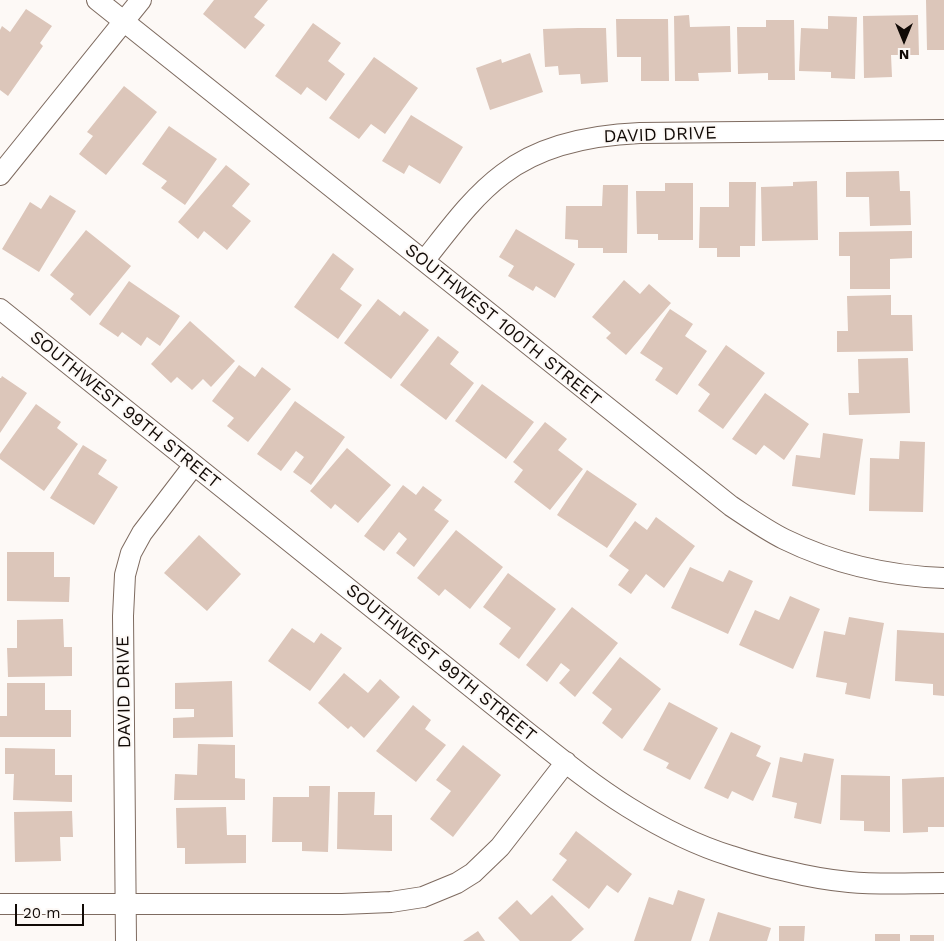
<!DOCTYPE html>
<html>
<head>
<meta charset="utf-8">
<style>
	body { margin:0 }
	#map { position:relative; width:944px; height:941px; overflow:hidden; background:#fdf9f6; font-family:"Work Sans",sans-serif }
	canvas { display:block }
	.north { position:absolute; left:879px; top:15px; width:50px; height:50px; -webkit-text-stroke:4px #fdf9f6; paint-order:stroke; rotate:180deg; font-size:14px; font-weight:700; line-height:20px; text-align:center; color:#110a06 }
	.north::after { content:''; display:block; margin:auto; width:18px; height:22px; background:#110a06; clip-path:polygon(50% 0,100% 100%,50% 72%,0 100%) }
	.scale { position:absolute; left:15px; top:904px; width:69px; height:22px; box-sizing:border-box; border:2px solid #110a06; border-top:0; padding-left:6px; font-size:15px; line-height:18px; white-space:nowrap; color:#110a06; -webkit-text-stroke:4px #fdf9f6; paint-order:stroke }
</style>
</head>
<body>
<div id="map">
<canvas width="944" height="941"></canvas>
<div class="north">N</div>
<div class="scale">20 m</div>
</div>
<script>
const ctx = document.querySelector('canvas').getContext('2d');
ctx.lineJoin = 'round';
function paint(path, color) { ctx.fillStyle = color; ctx.fill(path, 'evenodd'); }
function strokePath(path, color, width, dash) { ctx.strokeStyle = color; ctx.lineWidth = width; ctx.lineCap = dash ? 'butt' : 'round'; ctx.setLineDash(dash || []); ctx.stroke(path); }
function write(font, color, halo, rows, align = 'center') {
  ctx.font = font + ' "Work Sans",sans-serif'; ctx.lineWidth = 4; ctx.setLineDash([]); ctx.textBaseline = 'middle'; ctx.strokeStyle = halo; ctx.fillStyle = color; for (const [text, x, y, turn = 0] of rows) {
    ctx.save(); ctx.translate(x, y); ctx.rotate((+turn || 0) * Math.PI / 180); ctx.textAlign = isNaN(turn) ? turn : align; if (halo) ctx.strokeText(text, 0, 0); ctx.fillText(text, 0, 0); ctx.restore();
  }
}
paint(new Path2D(`
	M214,0h54l-14,17 11,8 -20,24 -42,-35z
	M926,0h18v50h-17z
	M26,9l26,17 -12,17 3,3 -35,50 -8,-6v-60l2,-4 8,6z
	M689,15l1,12 40,-1 1,46 -33,1 1,8h-24l-1,-65z
	M918,15l1,40h-28l1,22 -28,1 -1,-62z
	M828,16l29,1 -2,62 -24,-1v-6l-32,-1 2,-43 27,1z
	M616,19h52l1,62h-28v-24h-24z
	M766,20h28l1,60h-27v-7l-30,1 -1,-47h29z
	M313,23l28,20 -13,18 17,13 -19,27 -19,-14 -6,8 -26,-19z
	M578,28h28l2,54 -27,2 -1,-10 -21,1 -1,-9 -13,1 -2,-38z
	M530,53l13,39 -53,18 -14,-42 25,-9 1,4z
	M374,57l44,31 -33,46 -14,-10 -12,15 -30,-21z
	M124,86l33,26 -51,63 -27,-21 14,-18 -6,-4z
	M411,115l52,32 -23,37 -31,-19 -5,9 -22,-13z
	M169,126l48,33 -32,46 -24,-17 6,-7 -25,-17z
	M226,165l24,19 -18,22 19,15 -24,29 -23,-19 -6,8 -20,-17z
	M899,171l1,20h10l1,34 -41,1 -1,-29h-23v-25z
	M817,181l1,59 -56,1 -1,-54 32,-1v-4z
	M729,182h27l-1,64h-15v11h-23v-9h-18l1,-41h29z
	M665,183h28v57h-35v-6h-21l-1,-43h29z
	M603,185h25l-1,68h-24v-5h-25v-8l-13,-1 1,-33h36z
	M50,195l26,16 -37,61 -37,-23 28,-47 11,7z
	M516,229l59,35 -20,34 -19,-12 -3,5 -25,-15 6,-10 -15,-9z
	M86,230l45,36 -41,50 -20,-17 4,-5 -24,-19z
	M912,231v27l-22,1v30h-40v-33h-11v-24z
	M333,253l21,16 -14,20 22,16 -24,34 -44,-32z
	M624,280l16,14 9,-10 22,19 -45,52 -20,-17 5,-5 -19,-16z
	M129,281l51,35 -20,30 -13,-9 -6,9 -19,-14 -4,5 -19,-13z
	M891,295v20h21l1,36 -76,1v-21h11l-1,-35z
	M378,299l22,17 4,-5 25,19 -38,49 -47,-36z
	M670,309l23,15 -8,12 22,15 -30,44 -22,-15 8,-12 -23,-15z
	M190,321l45,40 -24,26 -8,-8 -11,11 -15,-13 -6,6 -20,-19z
	M438,336l21,16 -9,12 24,19 -28,37 -46,-35z
	M726,345l39,28 -42,56 -25,-18 12,-17 -12,-9z
	M908,358l2,55 -61,2 -1,-22h11l-1,-34z
	M239,365l16,12 7,-10 29,22 -43,53 -21,-16 7,-8 -22,-17z
	M2,376l25,17 -27,40v-55h1z
	M482,384l52,38 -28,37 -51,-38z
	M765,393l44,31 -25,36 -20,-15 -8,10 -24,-16z
	M295,401l50,36 -34,48 -18,-13 11,-15 -8,-6 -15,20 -24,-17z
	M36,404l25,18 -4,6 21,16 -34,47 -44,-32v-5z
	M545,422l22,17 -9,11 25,19 -33,41 -36,-28 9,-12 -10,-8z
	M823,433l40,6 -8,56 -63,-9 4,-31 24,3z
	M900,441l25,1 -2,70 -54,-1 1,-53 29,1z
	M83,445l24,15 -9,14 20,13 -24,38 -44,-27z
	M347,448l44,37 -33,38 -23,-19 -4,5 -21,-18z
	M587,470l50,34 -30,44 -50,-33z
	M403,485l13,10 7,-9 19,14 -8,10 15,11 -35,46 -18,-14 11,-14 -8,-7 -15,19 -20,-15z
	M656,517l39,29 -31,42 -18,-14 -15,20 -13,-9 11,-15 -20,-14 26,-35 12,9z
	M456,530l47,37 -33,42 -25,-20 -6,7 -22,-18z
	M199,535l42,39 -34,37 -43,-38z
	M7,552h47v25h16l-1,25 -62,-1z
	M690,567l33,15 6,-12 24,11 -25,53 -57,-26z
	M508,573l48,36 -37,50 -20,-15 12,-16 -28,-21z
	M790,596l30,13 -27,60 -54,-24 16,-35 24,10z
	M572,607l46,36 -43,54 -16,-14 11,-13 -9,-7 -14,19 -21,-17z
	M849,617l35,6 -14,76 -25,-5 2,-11 -31,-6 8,-46 21,4z
	M63,619l1,28h8v29l-64,1 -1,-29h10v-28z
	M292,628l22,15 7,-10 21,15 -32,43 -42,-30z
	M897,630l47,3v63l-11,-1v-11l-38,-3z
	M620,657l41,32 -39,50 -20,-16 10,-14 -20,-16z
	M344,673l24,20 12,-14 20,18 -36,41 -13,-12 -3,3 -30,-26z
	M232,681l1,56 -60,1v-20l21,-1v-8h-19v-26z
	M7,683h38v27h26v27h-71v-21h7z
	M669,702l49,26 -28,52 -24,-12 3,-5 -26,-13z
	M413,705l18,15 -6,9 21,16 -30,37 -40,-31z
	M731,732l30,14 -5,10 15,7 -18,38 -21,-10 -4,8 -24,-11z
	M198,744l37,1v33l10,1v21h-71l1,-26 22,1z
	M463,745l38,30 -48,62 -23,-18 21,-28 -15,-11z
	M5,748l50,1v26h17v27l-59,-2 1,-26h-9z
	M804,753l30,6 -13,65 -27,-6 3,-15 -25,-6 8,-40 22,5z
	M841,775l49,1v56l-26,-1v-10l-24,-1z
	M944,777v50h-16v5l-25,1 -1,-54z
	M309,786h21l-2,66 -26,-1v-9h-30l1,-45h36z
	M338,792h37l-1,23h18v36l-55,-2z
	M226,807l1,28h19v28l-61,1v-16h-8l-1,-40z
	M72,811l1,26h-13l1,24 -46,1 -1,-50z
	M576,831l56,43 -14,19 -11,-8 -18,24 -37,-29 15,-20 -8,-6z
	M678,890l27,9 -14,42h-57l15,-44 24,8z
	M552,895l32,34 -13,12h-51l-22,-23 19,-18 14,15z
	M718,912l53,16 -4,13h-58z
	M779,926h26l-1,15h-25z
	M478,931l7,10h-22z
	M875,934h25v7h-25z
	M910,935h24v6h-24z`), '#dcc6ba');
const street = new Path2D(`
	M97,0l634,506c18,12 35,24 53,33 51,25 103,37 160,39
	M0,175l141,-175
	M424,261c24,-30 48,-64 79,-87 39,-30 90,-39 137,-41l304,-3
	M0,309l522,419c34,27 69,56 106,79 32,20 67,38 103,49 18,6 36,11 55,15 20,5 42,9 63,11 32,3 63,1 95,1
	M0,904h342l49,-2 32,-5 34,-14 16,-10 27,-26 66,-85
	M126,941l-3,-325 2,-41 6,-22 11,-20 52,-68`);
strokePath(street, '#7e6b60', 22);
strokePath(street, '#fff', 20);
write('18px', '#110a06', '#fdf9f6', [
	["DAVID DRIVE",660,135,-2],
	["SOUTHWEST 100TH STREET",503,325,39],
	["SOUTHWEST 99TH STREET",125,410,39],
	["SOUTHWEST 99TH STREET",441,663,39],
	["DAVID DRIVE",124,692,-91]
]);
</script>
</body>
</html>
